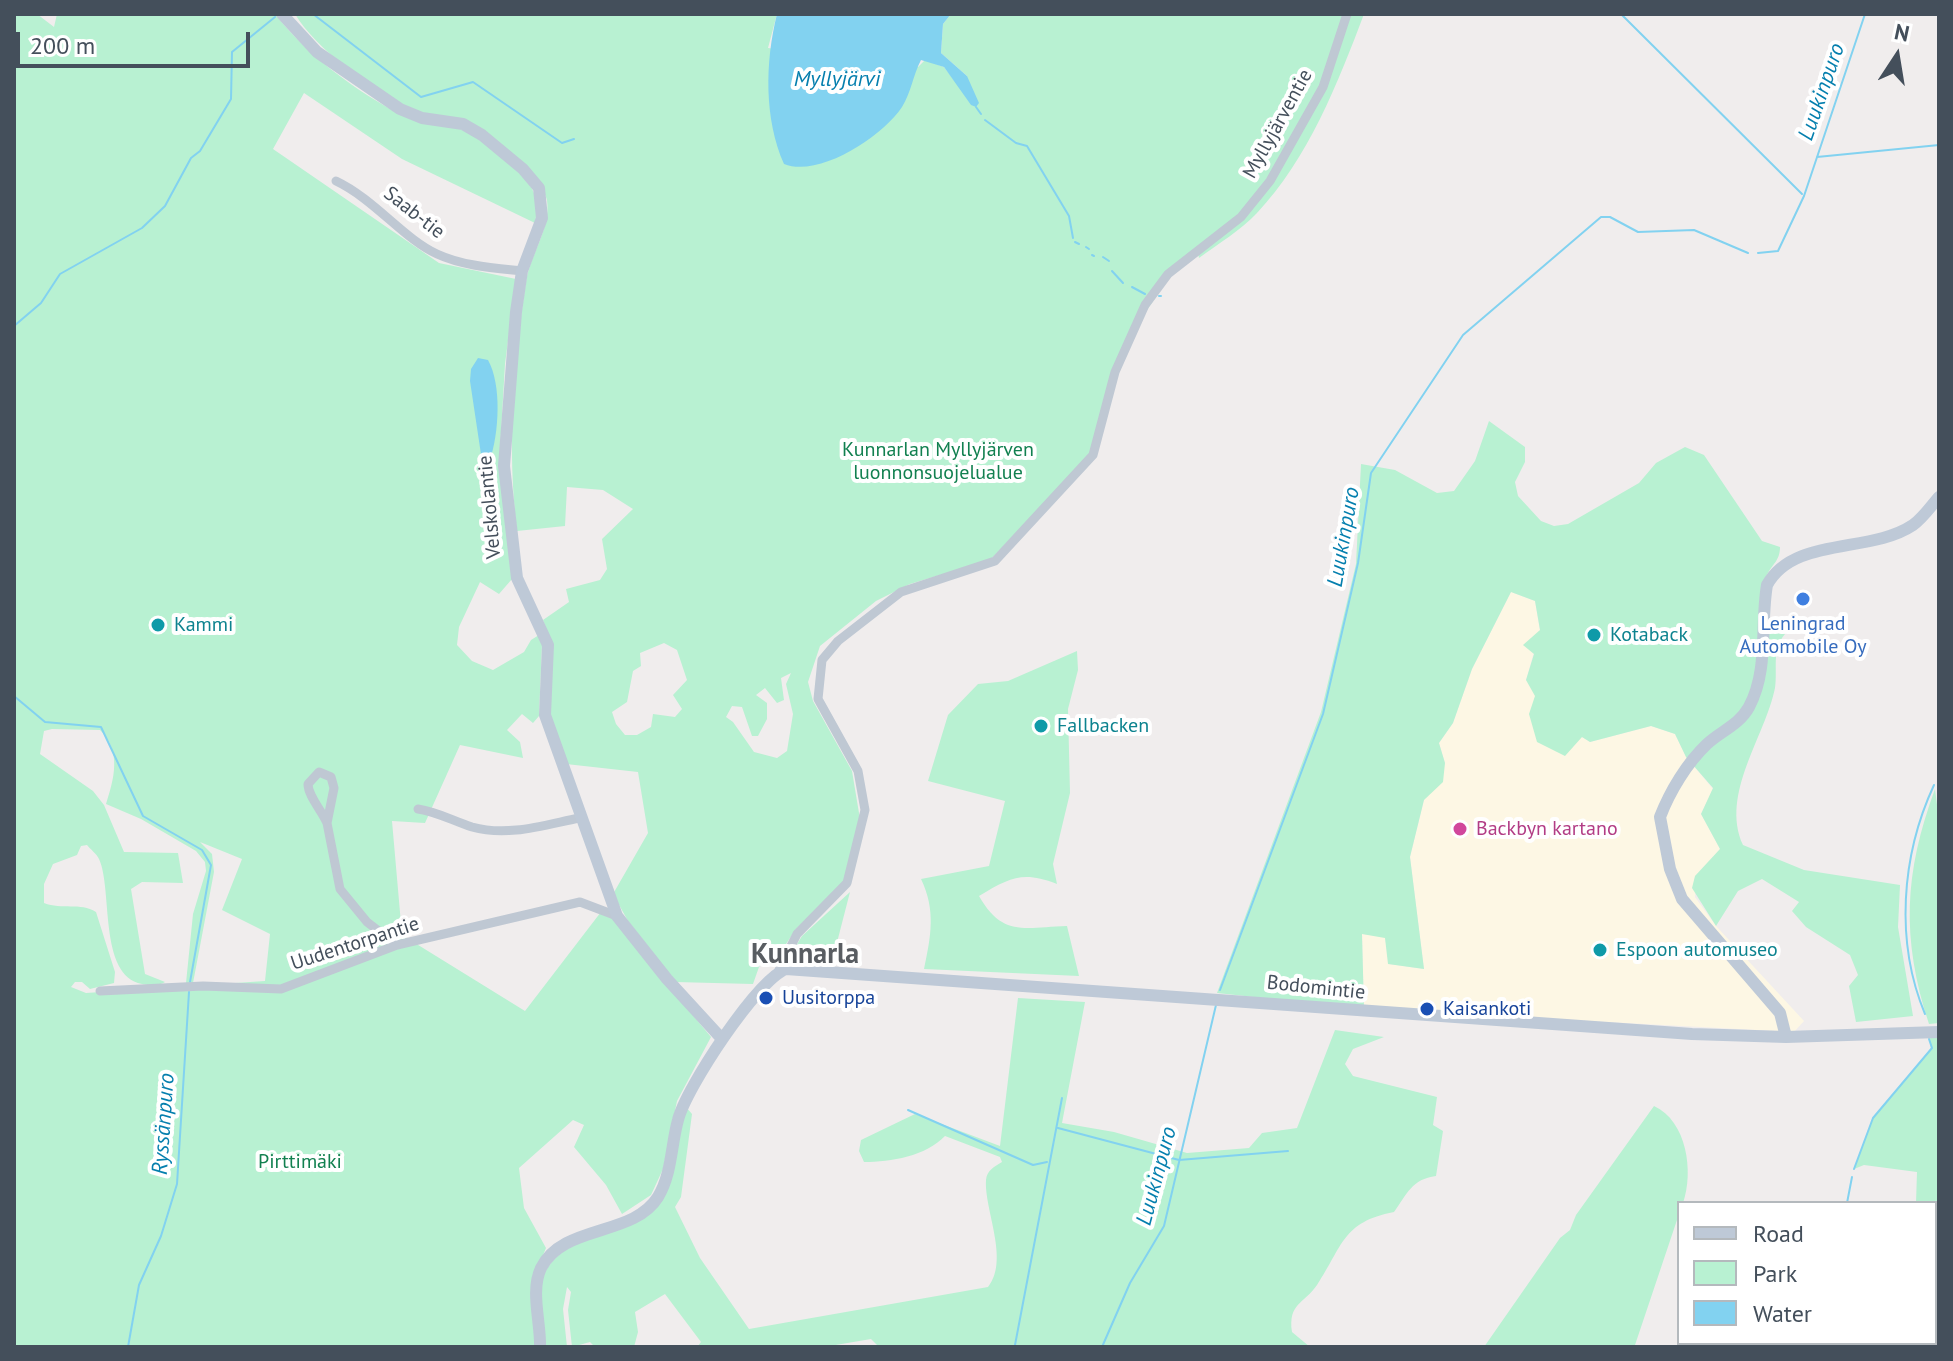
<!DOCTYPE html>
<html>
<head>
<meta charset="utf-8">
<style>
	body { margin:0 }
	#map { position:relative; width:1953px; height:1361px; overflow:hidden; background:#f0eded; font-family:"PT Sans",sans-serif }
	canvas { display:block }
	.frame { position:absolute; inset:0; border:16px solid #444f5b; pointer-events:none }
	.legend { position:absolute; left:1677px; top:1201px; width:260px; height:144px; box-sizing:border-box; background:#fff; border:2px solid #b4b9bd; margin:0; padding:10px 14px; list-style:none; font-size:24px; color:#444f5b }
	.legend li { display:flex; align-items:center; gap:16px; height:40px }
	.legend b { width:40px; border:2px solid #b4b9bd }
	.north { position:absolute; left:1857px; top:16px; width:80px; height:80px; -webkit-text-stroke:6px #fff; paint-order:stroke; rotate:12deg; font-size:22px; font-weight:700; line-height:32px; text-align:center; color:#444f5b }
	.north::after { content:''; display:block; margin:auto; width:28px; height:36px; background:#444f5b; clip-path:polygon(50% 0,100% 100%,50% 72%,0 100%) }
	.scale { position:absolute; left:16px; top:32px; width:234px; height:36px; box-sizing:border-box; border:4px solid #444f5b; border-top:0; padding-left:10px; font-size:24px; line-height:28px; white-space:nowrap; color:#444f5b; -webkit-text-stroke:6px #fff; paint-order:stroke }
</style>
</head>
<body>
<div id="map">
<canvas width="1953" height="1361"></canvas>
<div class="frame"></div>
<ul class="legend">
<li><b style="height:10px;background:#bec9d7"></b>Road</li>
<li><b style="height:22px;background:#b8f1d2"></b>Park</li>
<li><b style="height:22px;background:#82d2f0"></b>Water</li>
</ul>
<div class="north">N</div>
<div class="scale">200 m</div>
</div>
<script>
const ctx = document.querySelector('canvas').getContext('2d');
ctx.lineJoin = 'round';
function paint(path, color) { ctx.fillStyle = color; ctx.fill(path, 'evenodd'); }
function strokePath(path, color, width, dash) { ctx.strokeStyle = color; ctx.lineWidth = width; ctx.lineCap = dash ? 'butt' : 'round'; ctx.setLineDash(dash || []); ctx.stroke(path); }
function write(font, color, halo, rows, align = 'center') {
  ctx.font = font + ' "PT Sans",sans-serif'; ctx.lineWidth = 8; ctx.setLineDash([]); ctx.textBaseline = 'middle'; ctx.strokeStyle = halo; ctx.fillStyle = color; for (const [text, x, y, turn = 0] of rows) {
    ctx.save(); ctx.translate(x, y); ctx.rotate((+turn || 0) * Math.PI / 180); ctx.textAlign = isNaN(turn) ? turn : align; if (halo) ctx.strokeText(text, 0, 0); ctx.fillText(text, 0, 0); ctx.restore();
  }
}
paint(new Path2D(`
	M1511,592l24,9 5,30 -14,49 56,57 8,5 61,-16 24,8 11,23 27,32 -12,25 19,35 -24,27 -1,21 21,29 88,95 -10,11 -430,-23 -2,-75 23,3 4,27 35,5 -14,-112 14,-57 21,-37 -6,-20 14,-20 19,-54z`), '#fdf7e4');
paint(new Path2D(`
	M14,14h23l17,13 3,-13h218c32,40 74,72 119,97 19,11 45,11 66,18 20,8 67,44 74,64 4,10 3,20 1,30l-133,-64 -98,-66 -31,56 166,114 77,16 -11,85 -6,103 13,112 -13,15 -19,-12 -21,45 -2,18 15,16 21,9 31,-18 7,-12 8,-5 3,10 -3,71 -6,7 -11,-9 -15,16 13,12 3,16 -63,-13 -35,78 -33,-2 10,114 123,76 79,-103 107,129 -34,64 -14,68 -12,26 -29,19 -16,-29 -32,-38 10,-22 -11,-5 -54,48 5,40 22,40 -12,29v70h-520zM52,729l48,1c22,21 14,49 6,74l35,15 55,32 9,11 1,9 -13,43 -7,69h7l21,-111 -2,-18 -12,-12 42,17 -20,51 48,24 -5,47 -179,12 -15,-6 4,-5h7l8,7 24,-6 1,-11 -19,-60c-16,-10 -34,-2 -52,-9v-19l9,-20 24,-9 4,-9 6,-1c3,4 10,9 12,14 14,30 -1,117 43,125 9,2 17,2 23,-2l-20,-8 -14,-85 11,-7 41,1 -5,-30 -54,-1 -20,-47 -11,-14 -53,-37 4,-23z
	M295,14h482l-9,34 150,19 7,-7 19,7 10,13 13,-4 -26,-23 2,-29 8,-10h413c-26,69 -56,145 -107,199 -16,17 -39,31 -58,45l-2,-9 -14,9 -52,75 -37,120 -104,107 -80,24 -34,17 -56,45 -12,36 5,19 39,70 8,48 -17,64 -47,46 -12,18 -12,2 -13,18 -6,17 -78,-2 -47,-61 -15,-27 35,-61 -10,-61 -72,-8 -17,-50 3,-70 -9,-24 26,-18 -3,-13 34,-9 7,-11 -5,-30 31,-30 -30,-19 -36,-3 -2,39 -48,5c-10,-84 -4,-165 9,-249 4,-27 25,-54 21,-82 -2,-15 -50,-63 -65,-69 -23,-10 -48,-11 -70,-21 -37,-16 -97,-62 -117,-96zM664,643l13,7 10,30 -14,15 9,14 -7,8 -22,-3 -2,13 -14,8h-12l-9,-11 -4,-12 15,-10 6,-31 8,-5 -1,-13zM791,673l-5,11 7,30 -6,37 -10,7 -23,-6 -21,-30 -7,-5 6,-11 10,1 10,29h6l9,-17v-16l-11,-8 9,-7 12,15 7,-3 -3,-22z
	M1489,421l36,26v15l-10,20 3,14 23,25 13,5 14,-2 71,-41 17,-20 29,-16 19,8 58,86 18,6c0,14 -8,17 -13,28 -7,14 -7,31 -9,45l27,14c-14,16 -7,35 -10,54 -10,49 -55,106 -32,157l61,25 96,15 -2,42 15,89 -57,6 -7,-36 9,-11 -8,-20 -44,-28 -14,-16 7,-9 -37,-23 -24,12 -22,35 -24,-38 3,-12 25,-27 -19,-35 12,-26 -27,-31 -11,-23 -24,-8 -61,16 -8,-5 -17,19 -28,-14 -8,-28 6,-18 -9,-16 8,-26 -11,-9 17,-15 -5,-29 -24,-9 -39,77 -19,54 -14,20 6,20 -2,19 -19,18 -14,57 14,112 -36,-5 -3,-26 -23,-4 2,75 -147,-16 104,-281 35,-148 5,-100 34,6 42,23 17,-2 21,-30z
	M1077,651l1,19 -10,39 2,84 -17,71 4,20c-34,-13 -46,-7 -78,12 24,42 46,31 88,30l12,50 -155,-7c7,-33 12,-59 -3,-90l68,-13 16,-65 -77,-20 20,-66 30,-31 30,-3z
	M1935,789l4,31v203l-10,1c-28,-86 -25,-151 6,-235z
	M850,892l-17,66 -42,-4 11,-18z
	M1018,998l67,4 -23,121 52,9 73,21 62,-5 13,-15 35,-5 38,-98 49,7 -31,12 -8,15 8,12 84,21 -4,28 10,6 -7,45c-24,3 -29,18 -42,36 -52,10 -51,34 -77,73 -13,19 -29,18 -25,47l18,15h-431l-8,-8 -47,8h-127l4,-5 -36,-48 -30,18 3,20 -4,15h-39l-5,-5 -18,5 -4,-37 3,-18 -4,-5 -4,22 4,38h-23c0,-19 -5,-38 -4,-56 2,-48 79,-67 115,-84l31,-100 6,7 -11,83 -6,10 25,51 49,71 239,-42c22,-27 -4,-77 -2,-107 1,-10 8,-13 16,-18l-2,-5 -55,-21c-19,20 -54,26 -81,26l-5,-11 2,-11 54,-26 85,32z
	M1929,1038h10v309h-29v-4h25v-140h-19l1,-31 -53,-7 -10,4 19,-51 58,-69z
	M1654,1106c33,15 40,66 29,97h-4v11l-44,131 -151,2 76,-109 10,-8 6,-15z`), '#b8f1d2');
paint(new Path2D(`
	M777,14h174l-8,10 -2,29 26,23 12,27 -3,4 -5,-2 -27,-38 -23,-7c-8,15 -10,33 -19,47 -20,30 -83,71 -118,57 -20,-45 -19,-102 -7,-150z
	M478,358l10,2c14,25 11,73 2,100l-8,1 -12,-80 1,-12z`), '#82d2f0');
strokePath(new Path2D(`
	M313,14l108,83 52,-15 89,61 12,-4
	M1621,14l181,180
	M976,107l5,7
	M985,120l31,23 11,3 42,70 4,22
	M1817,157l122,-12
	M1075,242l4,2
	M1086,247l3,2
	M1758,253l20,-2 26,-55 61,-182
	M1092,255l2,1
	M1103,257l6,4
	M1112,271l11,12
	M1132,287l13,7
	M1159,296h2
	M14,326l27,-23 19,-29 82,-46 23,-22 26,-48 9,-7 31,-52 1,-47 43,-35
	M14,696l31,26 56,5 42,89 59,34 9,15 -21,117
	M1220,990l103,-276 35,-151 13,-90 92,-138 138,-118h9l28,15 56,-2 54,23
	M1925,1014c-30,-72 -24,-158 9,-229
	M908,1110l125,55 14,-3
	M1058,1128l121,32 109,-9
	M1854,1169l19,-51 59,-70 -3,-9
	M1847,1203l5,-26
	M1015,1345l47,-247
	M128,1347l11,-62 22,-49 16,-52 12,-192
	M1102,1347l28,-64 34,-57 52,-221
	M1814,1347l1,-4`), '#82d2f0', 2);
strokePath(new Path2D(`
	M336,181c38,18 68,58 101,73 26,12 57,14 85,17
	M418,809c20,3 35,12 54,18 36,10 72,-2 107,-9
	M327,823c-5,-12 -19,-27 -19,-39l11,-12 12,5 3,11 -7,35 13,66 27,33 30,23
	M778,972l19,-38 50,-51 18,-73 -7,-39 -40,-72 4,-39 16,-19 63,-49 94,-31 98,-106 22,-83 30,-67 23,-31 73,-57 29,-36 53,-94 24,-73
	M100,991l103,-5 78,3 116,-44 183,-43 37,14`), '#bfc8d3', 9);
strokePath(new Path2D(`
	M282,14l35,38 83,57 22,9 41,6 19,11 41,34 16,19 3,30 -20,53 -6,41 -12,154 13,112 31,67 -3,70 72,201 50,63 55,60
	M1786,1037l-6,-24 -98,-114 -12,-30 -10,-52c10,-26 27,-54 47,-73 14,-13 32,-19 42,-37 20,-37 11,-82 18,-122 27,-49 103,-31 146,-60 10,-7 18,-19 26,-28
	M540,1347c1,-24 -10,-56 1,-79 22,-44 92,-31 117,-71 14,-23 13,-52 20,-77 8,-32 79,-140 108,-151l906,65 94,3 153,-5`), '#bec9d7', 12);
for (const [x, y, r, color] of [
	[1803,599,8,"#3f7fe0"],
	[158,625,8,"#0f9aa8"],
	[1594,635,8,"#0f9aa8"],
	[1041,726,8,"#0f9aa8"],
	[1460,829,8,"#d1479c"],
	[1600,950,8,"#0f9aa8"],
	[766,998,8,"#1a4fb4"],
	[1427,1009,8,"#1a4fb4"]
]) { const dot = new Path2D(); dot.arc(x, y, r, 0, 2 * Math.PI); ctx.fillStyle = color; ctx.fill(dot); strokePath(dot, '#fff', 3); }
write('20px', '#444f5b', '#fff', [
	["Myllyjärventie",1278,124,-61],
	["Saab-tie",414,213,38],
	["Velskolantie",490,507,-95],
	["Uudentorpantie",355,944,-18],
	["Bodomintie",1316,988,6]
]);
write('20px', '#128050', '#fff', [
	["Kunnarlan Myllyjärven",938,450],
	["luonnonsuojelualue",938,473],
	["Pirttimäki",300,1162]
]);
write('20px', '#366cbe', '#fff', [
	["Leningrad",1803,624],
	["Automobile Oy",1803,647]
]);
write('20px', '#0d838f', '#fff', [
	["Kammi",174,625],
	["Kotaback",1610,635],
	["Fallbacken",1057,726],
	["Espoon automuseo",1616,950]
], 'left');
write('20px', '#b23c85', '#fff', [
	["Backbyn kartano",1476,829]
], 'left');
write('20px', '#164399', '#fff', [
	["Uusitorppa",782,998],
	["Kaisankoti",1443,1009]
], 'left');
write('italic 22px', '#057fae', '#fff', [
	["Myllyjärvi",837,80],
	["Luukinpuro",1822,92,-71],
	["Luukinpuro",1344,537,-80],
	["Ryssänpuro",164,1124,-86],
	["Luukinpuro",1157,1176,-75]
]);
write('bold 28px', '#595d62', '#fff', [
	["Kunnarla",805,955]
]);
</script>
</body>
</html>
